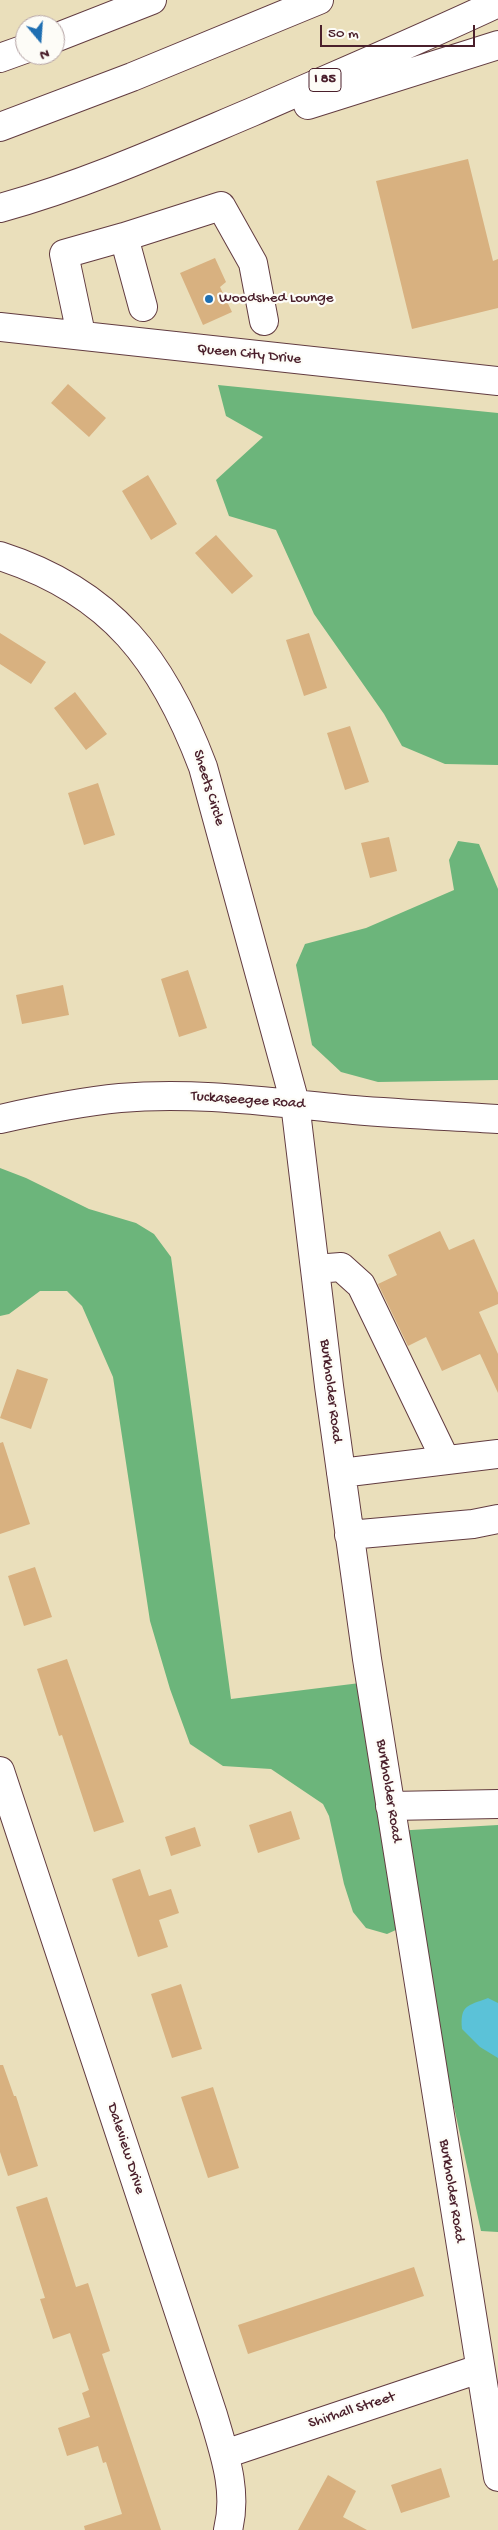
<!DOCTYPE html>
<html>
<head>
<meta charset="utf-8">
<style>
	body { margin:0 }
	#map { position:relative; width:498px; height:2530px; overflow:hidden; background:#eadfbb; font-family:"Gochi Hand",sans-serif }
	canvas { display:block }
	.north { position:absolute; left:15px; top:15px; width:50px; height:50px; box-sizing:border-box; background:#fdfcf7; border:1px solid #b5a4a5; border-radius:50%; rotate:162deg; font-size:14px; font-weight:700; line-height:20px; text-align:center; color:#4a1f2b }
	.north::after { content:''; display:block; margin:auto; width:18px; height:22px; background:#1f6fb2; clip-path:polygon(50% 0,100% 100%,50% 72%,0 100%) }
	.scale { position:absolute; left:320px; top:25px; width:155px; height:22px; box-sizing:border-box; border:2px solid #4a1f2b; border-top:0; padding-left:6px; font-size:15px; line-height:18px; white-space:nowrap; color:#4a1f2b; -webkit-text-stroke:4px #fdfcf7; paint-order:stroke }
</style>
</head>
<body>
<div id="map">
<canvas width="498" height="2530"></canvas>
<div class="north">N</div>
<div class="scale">50 m</div>
</div>
<script>
const ctx = document.querySelector('canvas').getContext('2d');
ctx.lineJoin = 'round';
function paint(path, color) { ctx.fillStyle = color; ctx.fill(path, 'evenodd'); }
function strokePath(path, color, width, dash) { ctx.strokeStyle = color; ctx.lineWidth = width; ctx.lineCap = dash ? 'butt' : 'round'; ctx.setLineDash(dash || []); ctx.stroke(path); }
function write(font, color, halo, rows, align = 'center') {
  ctx.font = font + ' "Gochi Hand",sans-serif'; ctx.lineWidth = 4.5; ctx.setLineDash([]); ctx.textBaseline = 'middle'; ctx.strokeStyle = halo; ctx.fillStyle = color; for (const [text, x, y, turn = 0] of rows) {
    ctx.save(); ctx.translate(x, y); ctx.rotate((+turn || 0) * Math.PI / 180); ctx.textAlign = isNaN(turn) ? turn : align; if (halo) ctx.strokeText(text, 0, 0); ctx.fillText(text, 0, 0); ctx.restore();
  }
}
paint(new Path2D(`
	M218,385l280,28v352l-53,-1 -43,-18 -18,-32 -70,-100 -38,-84 -47,-14 -13,-36 47,-43 -37,-21z
	M458,841l21,3 19,45v191l-120,2 -37,-10 -29,-27 -16,-80 9,-21 61,-16 88,-38 -5,-30z
	M0,1168l26,10 63,31 47,14 18,11 17,23 60,442 129,-16 38,246 -11,5 -21,-6 -13,-16 -9,-28 -15,-68 -6,-12 -52,-35 -48,-3 -33,-22 -20,-55 -20,-68 -37,-244 -31,-71 -15,-15h-27l-31,23 -9,2z
	M498,1825v407l-17,-1 -87,-400z`), '#6cb57b');
paint(new Path2D(`
	M488,1998l10,5v55l-18,-11 -18,-18c-2,-24 5,-23 26,-31z`), '#5bc2d8');
paint(new Path2D(`
	M468,159l25,102 5,-2v49l-86,21 -36,-148z
	M215,258l11,24 -6,5 12,25 -29,13 -23,-52z
	M68,384l38,34 -17,19 -38,-34z
	M148,475l29,49 -26,16 -29,-49z
	M216,535l37,41 -21,18 -37,-41z
	M0,633l46,29 -15,22 -31,-20z
	M309,633l18,55 -23,8 -18,-56z
	M75,692l32,42 -21,16 -32,-42z
	M350,726l19,56 -24,8 -18,-57z
	M98,783l17,52 -31,10 -16,-52z
	M389,837l8,34 -27,7 -9,-35z
	M188,970l19,58 -28,9 -18,-58z
	M63,985l6,30 -47,9 -6,-29z
	M440,1231l9,19 25,-11 24,54v11l-19,8 19,42v39l-18,-39 -38,17 -16,-34 -18,9 -30,-62 19,-9 -9,-20z
	M17,1369l31,10 -17,50 -31,-11z
	M3,1442l27,82 -30,10v-91z
	M35,1567l17,50 -28,9 -16,-50z
	M67,1659l57,163 -30,10 -32,-97 -3,1 -22,-67z
	M291,1811l9,28 -42,14 -9,-28z
	M195,1827l6,19 -30,10 -6,-19z
	M140,1869l9,27 22,-7 8,24 -20,7 9,27 -30,10 -26,-78z
	M181,1984l21,65 -30,9 -21,-64z
	M0,2065h3l11,31h2l22,70 -30,10 -8,-24z
	M213,2087l26,81 -31,10 -27,-81z
	M47,2197l29,90 12,-4 22,68 -8,3 59,176h-76l-1,-4 38,-12 -16,-52 -3,1 -5,-17 -31,10 -9,-28 32,-11 -8,-24 7,-3 -19,-57 -17,6 -13,-40 5,-1 -29,-91z
	M414,2267l10,29 -176,58 -10,-29z
	M441,2468l9,29 -49,16 -10,-28z
	M328,2475l28,16 -13,26 24,13h-69z`), '#d8b180');
const minor = new Path2D(`
	M55,38l97,-38
	M0,58l25,-9
	M124,237l97,-31 32,57 11,58
	M0,327l498,54
	M81,334l-17,-80 60,-17 19,70
	M0,556c112,36 163,105 203,211l92,336 34,283 38,273 131,818
	M0,1119c40,-9 79,-17 120,-21 78,-7 156,5 234,12 48,4 96,6 144,9
	M315,1269l26,-2 20,18 84,174
	M341,1473l157,-19
	M349,1535l124,-11 25,-5
	M0,1771l213,644c11,38 25,75 15,115
	M390,1806l108,-2
	M225,2454l254,-85`);
const highway = new Path2D(`
	M308,105l190,-60
	M0,127l132,-50 187,-77
	M0,208c87,-24 169,-61 252,-96 82,-36 165,-71 246,-109`);
strokePath(minor, '#623c41', 30);
strokePath(highway, '#623c41', 30);
strokePath(minor, '#fff', 28);
strokePath(highway, '#fff', 28);
for (const [x, y, r, color] of [
	[209,299,5,"#1f6fb2"]
]) { const dot = new Path2D(); dot.arc(x, y, r, 0, 2 * Math.PI); ctx.fillStyle = color; ctx.fill(dot); strokePath(dot, '#fdfcf7', 2); }
for (const [x, y, w] of [
	[325,80,32]
]) { const box = new Path2D(); box.roundRect(x - w / 2, y - 11.5, w, 23, 4); ctx.fillStyle = '#fdfcf7'; ctx.fill(box); strokePath(box, '#4a1f2b', 1); }
write('bold 14px', '#4a1f2b', null, [
	["I 85",325,80]
]);
write('15px', '#4a1f2b', '#fdfcf7', [
	["Woodshed Lounge",219,299]
], 'left');
write('15px', '#4a1f2b', '#fdfcf7', [
	["Queen City Drive",249,355,6],
	["Sheets Circle",208,788,73],
	["Tuckaseegee Road",248,1101,4],
	["Burkholder Road",330,1391,83],
	["Burkholder Road",388,1791,81],
	["Daleview Drive",125,2149,72],
	["Burkholder Road",451,2191,81],
	["Shirhall Street",352,2411,-18]
]);
</script>
</body>
</html>
